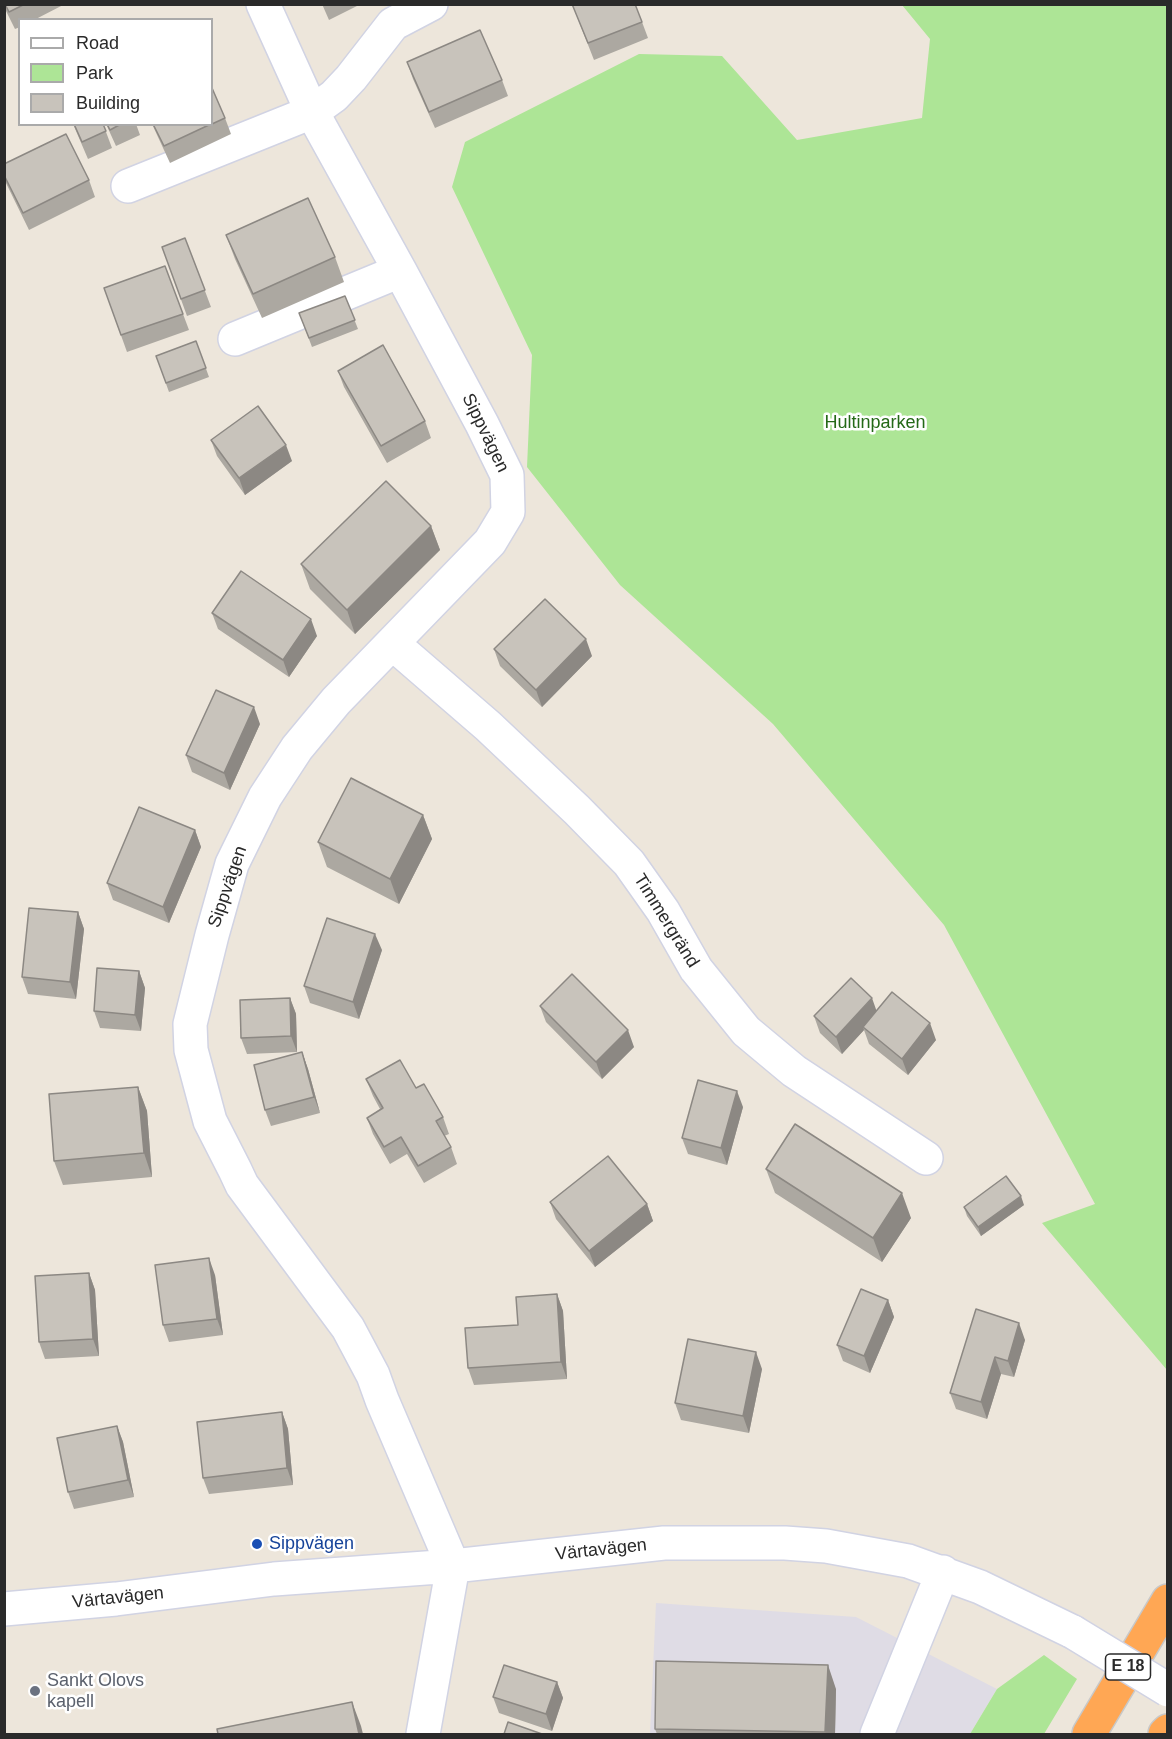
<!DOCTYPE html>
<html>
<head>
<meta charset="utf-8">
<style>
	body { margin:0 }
	#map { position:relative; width:1172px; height:1739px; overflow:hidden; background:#ede6db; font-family:Helvetica,sans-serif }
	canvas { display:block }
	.frame { position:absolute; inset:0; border:6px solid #2a2a2a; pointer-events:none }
	.legend { position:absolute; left:18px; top:18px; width:195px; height:108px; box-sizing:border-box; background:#fff; border:2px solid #aaa; margin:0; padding:8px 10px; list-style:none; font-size:18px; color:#2a2a2a }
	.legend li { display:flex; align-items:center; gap:12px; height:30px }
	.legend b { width:30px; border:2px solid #aaa }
</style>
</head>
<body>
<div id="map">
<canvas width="1172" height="1739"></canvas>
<div class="frame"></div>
<ul class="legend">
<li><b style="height:8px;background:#fff"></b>Road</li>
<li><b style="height:16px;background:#ade596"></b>Park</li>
<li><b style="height:16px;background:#c8c3bb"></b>Building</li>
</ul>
</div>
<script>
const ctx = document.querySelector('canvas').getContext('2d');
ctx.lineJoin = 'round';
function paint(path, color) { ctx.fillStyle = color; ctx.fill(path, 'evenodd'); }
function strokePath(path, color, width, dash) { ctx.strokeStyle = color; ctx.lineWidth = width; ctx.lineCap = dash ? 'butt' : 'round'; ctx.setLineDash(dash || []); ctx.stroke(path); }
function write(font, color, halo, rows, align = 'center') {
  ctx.font = font + ' Helvetica,sans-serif'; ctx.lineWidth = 5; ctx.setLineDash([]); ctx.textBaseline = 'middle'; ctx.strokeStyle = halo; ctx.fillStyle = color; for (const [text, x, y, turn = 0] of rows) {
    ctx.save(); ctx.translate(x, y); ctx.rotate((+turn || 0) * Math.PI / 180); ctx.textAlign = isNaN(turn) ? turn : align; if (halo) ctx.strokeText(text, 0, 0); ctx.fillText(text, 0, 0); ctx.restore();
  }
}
paint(new Path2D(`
	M656,1603l200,14 141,72 -27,45h-320z`), '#dfdce5');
paint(new Path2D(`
	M902,5h265v1365l-125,-147 53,-19 -151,-279 -171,-201 -153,-139 -93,-118 5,-112 -80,-168 13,-45 174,-88 83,2 75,84 125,-22 8,-79z
	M1044,1655l33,24 -33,55h-74l27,-45z`), '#ade596');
const minor = new Path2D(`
	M263,4l49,108 88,159 82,153 25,51 1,37 -18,30 -154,159 -39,47 -32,49 -33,67 -20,71 -22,89 1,26 19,71 25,49 7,15 106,143 25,47 9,25 71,166 -30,168
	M128,186l184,-74 22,-16 17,-18 42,-54 38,-20
	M235,339l165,-68
	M392,643l96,83 89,84 52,53 34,48 33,58 50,62 48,40 132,87
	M4,1609l112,-10 158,-20 179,-13 211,-23h121l41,3 82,15 72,26 93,45
	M877,1734l66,-162`);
const highway = new Path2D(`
	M1089,1734l79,-133
	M1165,1734l3,-3`);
strokePath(minor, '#d1d3e3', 36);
strokePath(highway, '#c8c8c8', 36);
strokePath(minor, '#fff', 33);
strokePath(highway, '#ffa754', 33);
const minorBridge = new Path2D(`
	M1073,1632l95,58`);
strokePath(minorBridge, '#d1d3e3', 36, []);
strokePath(minorBridge, '#fff', 33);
paint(new Path2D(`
	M4,4h61l-31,16h-14v7l-5,2 -11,-22z
	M322,4h39l-32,16z
	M572,4l70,18 6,16 -54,22z
	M407,62l95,18 6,16 -73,32 -22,-49z
	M225,118l6,16 -61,29 -18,-39h60z
	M73,124h30l9,24 -24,11z
	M106,124h30l4,11 -24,11z
	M4,164l85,16 6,17 -66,33 -23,-47 -2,-5z
	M226,235l109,22 9,25 -82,36 -27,-59z
	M185,238l26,69 -24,9 -25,-69z
	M165,266l24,64 -62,22 -23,-64z
	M345,296l13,33 -46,18 -13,-34z
	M196,341l13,36 -40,15 -13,-36z
	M338,371l87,50 6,17 -44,25 -43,-76z
	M211,440l81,21 -47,34 -28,-39z
	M431,526l9,24 -85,84 -45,-45 -9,-25z
	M212,613l105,23 -28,41 -71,-48z
	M494,649l98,7 -50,51 -42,-41z
	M260,724l-30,66 -38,-18 -6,-17z
	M423,815l9,24 -33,65 -72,-37 -9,-25z
	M195,830l6,17 -32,76 -56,-23 -6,-17z
	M78,912l6,17 -8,70 -48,-5 -6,-17z
	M382,950l-23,69 -49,-16 -6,-17z
	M139,971l6,17 -4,43 -41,-3 -6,-17z
	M290,998l6,16 1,38 -50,2 -6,-16z
	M540,1006l94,41 -32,32 -56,-57z
	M877,1010l59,30 -28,35 -39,-31 -5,-14 -22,24 -22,-21 -6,-17z
	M302,1052l6,17 12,44 -49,13 -6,-16z
	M366,1079l50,9 27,29 6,17 -5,2 7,11 6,17 -33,19 -17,-29 -17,10 -17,-30 -6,-16 13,-9 -7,-13z
	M138,1087l9,24 5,66 -89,8 -9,-24z
	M743,1107l-16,58 -39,-11 -6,-16z
	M766,1169l145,49 -29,44 -107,-69z
	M550,1202l97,2 6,17 -58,46 -39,-48z
	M1024,1205l-43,31 -14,-20 -3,-9z
	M89,1273l6,17 4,66 -54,3 -6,-17z
	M215,1275l8,60 -54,7 -6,-17z
	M557,1294l6,17 4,68 -93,6 -6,-17z
	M888,1300l6,17 -24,56 -27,-12 -6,-16z
	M976,1309l49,31 -11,37 -13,-3 -14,45 -31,-10 -6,-16z
	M762,1369l-13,64 -68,-13 -6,-17z
	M282,1412l6,17 5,56 -84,9 -6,-16z
	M117,1426l6,16 11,55 -60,12 -6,-17z
	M557,1682l6,16 -11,33 -53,-18 -6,-16z
	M836,1689l-1,45h-178l-2,-5z`), '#aca8a1');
paint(new Path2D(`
	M286,445l6,16 -47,34 -6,-17z
	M431,526l9,24 -85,84 -8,-24z
	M311,619l6,17 -28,41 -6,-17z
	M586,639l6,17 -50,51 -6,-17z
	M254,707l6,17 -30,66 -6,-17z
	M423,815l9,24 -33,65 -9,-25z
	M195,830l6,17 -32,76 -6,-16z
	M78,912l6,17 -8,70 -6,-17z
	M375,934l7,16 -23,69 -6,-17z
	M139,971l6,17 -4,43 -6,-16z
	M290,998l6,16 1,38 -6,-16z
	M872,998l6,17 -15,12 1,3 -22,24 -6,-17z
	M930,1023l6,17 -28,35 -6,-16z
	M628,1030l6,17 -32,32 -6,-17z
	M302,1052l6,17 12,44 -6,-16z
	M138,1087l9,24 5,66 -8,-24z
	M737,1091l6,16 -16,58 -6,-17z
	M902,1193l9,25 -29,44 -9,-24z
	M1021,1196l3,9 -43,31 -3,-9z
	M647,1204l6,17 -58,46 -6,-16z
	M209,1258l6,17 8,60 -6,-16z
	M89,1273l6,17 4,66 -6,-17z
	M557,1294l6,17 4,68 -6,-17z
	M888,1300l6,17 -24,56 -6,-17z
	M1019,1323l6,17 -11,37 -6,-16z
	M756,1352l6,17 -13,64 -6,-17z
	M995,1357l6,17 -14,45 -6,-17z
	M282,1412l6,17 5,56 -6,-17z
	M117,1426l6,16 11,55 -6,-17z
	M828,1665l8,24 -1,45h-9l-1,-2z
	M557,1682l6,16 -11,33 -6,-17z
	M352,1702l9,24 2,8h-4z`), '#8c8883');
const building = new Path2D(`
	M5,4h20l-16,8z
	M572,4h63l7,18 -54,21z
	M480,30l22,50 -73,32 -22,-50z
	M212,88l13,30 -13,6z
	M74,124h29l3,7 -24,11z
	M107,124h14l-11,6z
	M153,124h58l-47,22z
	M66,134l23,46 -66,33 -19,-38v-11z
	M308,198l27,59 -82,37 -27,-59z
	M185,238l20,52 -24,9 -19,-52z
	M165,266l18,48 -62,21 -17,-47z
	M345,296l10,24 -46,18 -10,-25z
	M196,341l10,27 -40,15 -10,-27z
	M383,345l42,76 -44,25 -43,-75z
	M258,406l28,39 -47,33 -28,-38z
	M386,481l45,45 -84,84 -46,-46z
	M241,571l70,48 -28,41 -71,-47z
	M545,599l41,40 -50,51 -42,-41z
	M216,690l38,17 -30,66 -38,-18z
	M351,778l72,37 -33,64 -72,-37z
	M139,807l56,23 -32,77 -56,-24z
	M29,908l49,4 -8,70 -48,-5z
	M327,918l48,16 -22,68 -49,-16z
	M97,968l42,3 -4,44 -41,-4z
	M572,974l56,56 -32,32 -56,-56z
	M851,978l21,20 -36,39 -22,-21z
	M892,992l38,31 -28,36 -39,-32z
	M290,998l1,38 -50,2 -1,-38z
	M302,1052l12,45 -49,13 -11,-45z
	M400,1060l16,28 8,-4 19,33 -7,4 15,26 -33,19 -17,-29 -17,10 -17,-29 16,-10 -17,-29z
	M698,1080l39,11 -16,57 -39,-10z
	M138,1087l6,66 -90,8 -5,-67z
	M795,1124l107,69 -29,45 -107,-69z
	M608,1156l39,48 -58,47 -39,-49z
	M1006,1176l15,20 -43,31 -14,-20z
	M209,1258l8,61 -54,6 -8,-60z
	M89,1273l4,66 -54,3 -4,-66z
	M861,1289l27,11 -24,56 -27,-11z
	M557,1294l4,68 -93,6 -3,-40 53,-3 -2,-28z
	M976,1309l43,14 -11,38 -13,-4 -14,45 -31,-9z
	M688,1339l68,13 -13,64 -68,-13z
	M282,1412l5,56 -84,10 -6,-56z
	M117,1426l11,54 -60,12 -11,-54z
	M656,1661l172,4 -3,67 -170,-3z
	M504,1665l53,17 -11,32 -53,-17z
	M352,1702l7,32h-141l-1,-5z
	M508,1722l34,12h-38z`);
paint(building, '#c8c3bb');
strokePath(building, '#8c8883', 1.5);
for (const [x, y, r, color] of [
	[257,1544,6,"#1a4fb4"],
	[35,1691,6,"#6b7280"]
]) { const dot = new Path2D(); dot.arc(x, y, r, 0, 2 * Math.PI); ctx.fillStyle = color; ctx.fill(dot); strokePath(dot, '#fff', 2); }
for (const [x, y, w] of [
	[1128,1667,45]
]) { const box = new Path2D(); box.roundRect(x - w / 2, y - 13, w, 26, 4.5); ctx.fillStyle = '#fff'; ctx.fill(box); strokePath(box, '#2a2a2a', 1.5); }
write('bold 16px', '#2a2a2a', null, [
	["E 18",1128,1667]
]);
write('18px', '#246917', '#fff', [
	["Hultinparken",875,423]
]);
write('18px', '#2a2a2a', '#fff', [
	["Sippvägen",485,433,64],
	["Sippvägen",228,887,-71],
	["Timmergränd",666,921,58],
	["Värtavägen",601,1550,-6],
	["Värtavägen",118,1598,-6]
]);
write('18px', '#164399', '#fff', [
	["Sippvägen",269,1544]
], 'left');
write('18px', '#5b616d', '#fff', [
	["Sankt Olovs",47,1681],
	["kapell",47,1702]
], 'left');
</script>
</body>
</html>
